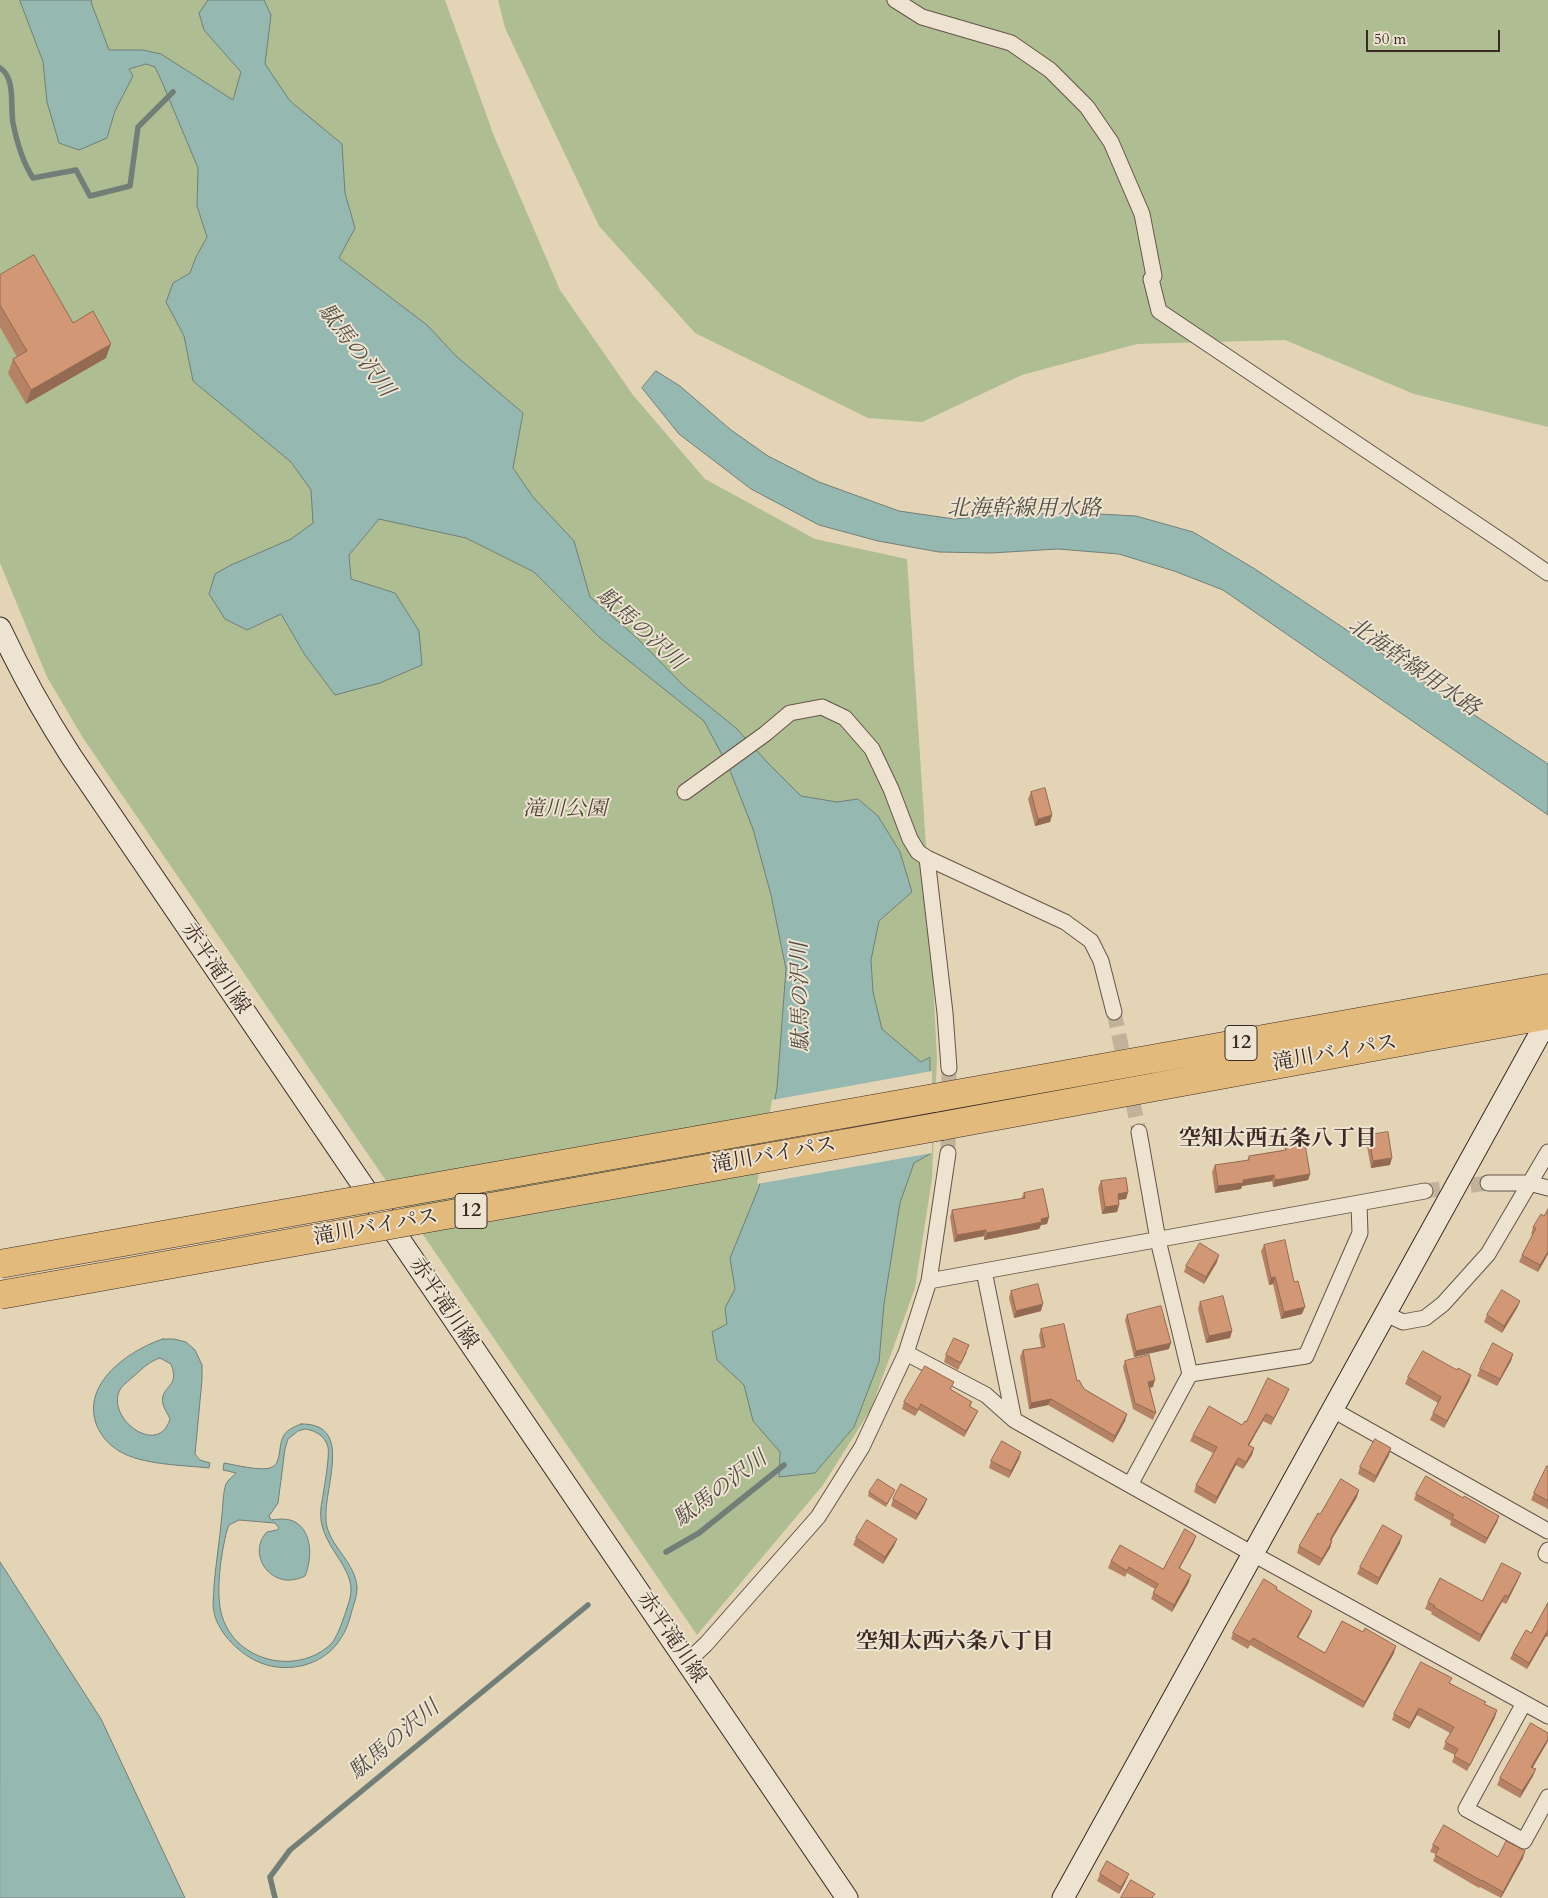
<!DOCTYPE html>
<html>
<head>
<meta charset="utf-8">
<style>
	body { margin:0 }
	#map { position:relative; width:1548px; height:1898px; overflow:hidden; background:#e4d4b6; font-family:Cardo,serif }
	canvas { display:block }
	.scale { position:absolute; left:1366px; top:30px; width:134px; height:22px; box-sizing:border-box; border:2px solid #3b2a23; border-top:0; padding-left:6px; font-size:15px; line-height:18px; white-space:nowrap; color:#3b2a23; -webkit-text-stroke:4px #ede3d0; paint-order:stroke }
</style>
</head>
<body>
<div id="map">
<canvas width="1548" height="1898"></canvas>
<div class="scale">50 m</div>
</div>
<script>
const ctx = document.querySelector('canvas').getContext('2d');
ctx.lineJoin = 'round';
function paint(path, color) { ctx.fillStyle = color; ctx.fill(path, 'evenodd'); }
function strokePath(path, color, width, dash) { ctx.strokeStyle = color; ctx.lineWidth = width; ctx.lineCap = dash ? 'butt' : 'round'; ctx.setLineDash(dash || []); ctx.stroke(path); }
function write(font, color, halo, rows, align = 'center') {
  ctx.font = font + ' Cardo,"Noto Serif JP",serif'; ctx.lineWidth = 4; ctx.setLineDash([]); ctx.textBaseline = 'middle'; ctx.strokeStyle = halo; ctx.fillStyle = color; for (const [text, x, y, turn = 0] of rows) {
    ctx.save(); ctx.translate(x, y); ctx.rotate((+turn || 0) * Math.PI / 180); ctx.textAlign = isNaN(turn) ? turn : align; if (halo) ctx.strokeText(text, 0, 0); ctx.fillText(text, 0, 0); ctx.restore();
  }
}
paint(new Path2D(`
	M0,0h445l49,136 66,154 73,105 72,84 110,60 92,20 19,287 11,212 -5,121 -17,109 -44,121 -48,76 -126,150 -614,-897 -36,-61 -47,-114z
	M498,0h1050v427l-134,-33 -129,-54 -148,4 -115,31 -100,47 -54,-4 -173,-85 -96,-107 -94,-198z`), '#afbe92');
const water = new Path2D(`
	M20,0h72l-1,2 18,48h34l18,4 72,46 8,-28 -37,-42 -5,-17 9,-13h56l7,15 -6,49 25,37 52,43 3,49 10,35 -16,30 88,67 29,31 67,57 -10,55 20,29 41,44 16,56 47,41 47,48 52,42 31,34 34,34 36,6 21,-3 20,17 22,36 12,40 -33,29 -8,39 2,32 9,37 39,33 9,-5v97l-16,9 -14,40 -16,101 -5,58 -25,65 -39,46 -36,4 1,-25 -27,-31 -9,-36 -27,-25 -5,-28 15,-8 -2,-16 10,-19 -5,-31 29,-71 18,-99 9,-119 -15,-74 -18,-66 -24,-61 -25,-47 -105,-84 -65,-65 -68,-34 -87,-19 -30,36 2,24 44,14 24,38 3,34 -42,18 -45,12 -30,-40 -24,-41 -34,16 -22,-11 -16,-25 6,-20 16,-9 60,-26 22,-16 -2,-33 -20,-28 -98,-81 -9,-45 -18,-34 7,-19 17,-10 6,-16 11,-20 -10,-31 1,-38 -36,-86 -7,-15 -9,-3 -17,5 4,7 -18,35 -8,27 -28,12 -20,-7 -12,-41 -4,-40z
	M656,371l24,15 51,44 37,26 51,26 80,29 55,8 58,-5 69,-1 55,3 57,16 62,37 293,195v51l-325,-225 -49,-19 -55,-17 -61,-5 -67,4 -52,-1 -61,-11 -59,-16 -68,-36 -72,-55 -37,-46z
	M163,1339h11l12,3 9,8 7,15v15l-7,74 5,6 10,3 -1,5c-27,-3 -67,-3 -90,-17 -11,-7 -17,-14 -22,-25 -17,-42 32,-76 66,-87zM160,1358l11,6c10,25 -12,21 -8,40 1,5 5,10 7,15 -12,40 -67,-3 -49,-31 3,-4 10,-9 14,-13 8,-7 15,-14 25,-17z
	M301,1424c57,-1 18,71 26,103 6,22 29,37 30,61 0,9 -4,18 -6,26 -2,8 -5,17 -10,24 -16,27 -52,36 -80,25 -19,-7 -43,-29 -47,-51 -2,-8 0,-18 0,-26 2,-24 6,-48 8,-72 1,-9 1,-22 4,-30 2,-4 7,-8 10,-11l-13,-3 1,-7c12,2 35,8 46,5 12,-3 8,-22 13,-31 3,-7 11,-10 18,-13zM306,1429c10,2 19,7 22,18 2,10 -5,48 -7,60 -5,39 37,59 29,91 -3,11 -12,39 -19,46 -34,32 -95,18 -109,-28 -7,-23 -1,-62 5,-86l2,-5 10,-5 36,3 4,5 -2,2 -10,2c-21,21 4,61 38,44 7,-16 8,-44 -10,-54 -7,-4 -16,-3 -24,-2l-2,-4 9,-13 7,-54 3,-10 10,-8z
	M0,1562l101,157 84,179h-185z`);
paint(water, '#95b8b1');
strokePath(water, '#717f78', 1);
paint(new Path2D(`
	M932,1071v82l-175,31 15,-84z`), '#e4d4b6');
strokePath(new Path2D(`
	M0,68c16,10 10,38 13,55 4,20 9,38 20,55l43,-8 14,26 40,-10 8,-59 35,-35
	M666,1552l33,-19 85,-68
	M275,1898l-5,-21 20,-27 298,-245`), '#717f78', 5.5);
strokePath(new Path2D(`
	M1114,1012l25,120
	M948,1153l1,-85
	M1425,1191l63,-8`), '#c2b299', 15, [15, 8]);
const street = new Path2D(`
	M895,0l27,17 89,26 39,27 37,37 24,35 31,72 12,62 -3,3 8,32 350,235 39,27
	M685,792l80,-58 25,-21 32,-6 23,11 27,31 19,40 19,50 8,13 9,6 138,64 26,19 10,20 13,51
	M927,858l18,155 4,55
	M1488,1183h41l19,5
	M984,1271l30,149 239,134 295,162
	M929,1281l496,-90
	M1386,1314l17,8 22,-4 18,-14 45,-50 60,-102
	M906,1353l80,42 28,25
	M1190,1374l116,-18 54,-123 -1,-29
	M1333,1410l215,121
	M1130,1485l60,-111 -32,-134 -19,-108
	M1548,1550l-2,4 2,1
	M687,1662l19,-18 112,-127 44,-70 44,-94 23,-72 19,-128
	M1524,1703l-58,106 58,32 24,-44`);
const secondary = new Path2D(`
	M0,628c21,45 44,86 71,128l776,1142
	M1063,1898l485,-879`);
const highway = new Path2D(`
	M934,1098l614,-110
	M942,1126l606,-111`);
strokePath(street, '#655448', 17);
strokePath(secondary, '#3b2a23', 23);
strokePath(highway, '#3b2a23', 29);
strokePath(street, '#ede3d0', 15);
strokePath(secondary, '#ede3d0', 21);
strokePath(highway, '#e2ba7b', 28);
const highwayBridge = new Path2D(`
	M0,1264l934,-166
	M0,1295l942,-169`);
strokePath(highwayBridge, '#3b2a23', 29, []);
strokePath(highwayBridge, '#e2ba7b', 28);
paint(new Path2D(`
	M0,275l73,48 33,35 -80,46 -18,-31 5,-14 4,-2 -17,-30z
	M1031,792l21,23 -2,7 -15,4 -7,-27z
	M1369,1135l21,30 -19,3 -5,-27z
	M1285,1148l25,26 -2,6 -35,7 -1,-6 -30,5 -1,3 -26,4 -3,-21 3,-7 32,-4 2,-5 36,-6z
	M1101,1181l27,11 -2,7 -7,1v5l-2,7 -15,2 -4,-26z
	M1024,1193l25,24 -2,7 -6,1 -2,4 -23,5 -32,6v-4l-30,6 -4,-25 2,-7 69,-11z
	M1548,1209v45l-10,18 -19,-10 3,-7 11,-20 -2,-1 2,-7 11,-11z
	M1264,1245l30,37 8,32 -21,5 -8,-35 -4,1 -8,-34z
	M1217,1262l-13,22 -20,-12 2,-6z
	M1011,1291l30,20 -27,7 -5,-20z
	M1520,1301l-3,7 -15,25 -18,-11 3,-7z
	M1200,1302l32,29 -2,7 -24,5 -8,-34z
	M1127,1315l42,34 -35,8 -9,-37z
	M1041,1329l36,52 7,8 43,25 -2,7 -12,22 -65,-38 -19,4 -9,-52 3,-7 18,-3 -2,-12z
	M967,1352l-9,18 -14,-8 2,-7z
	M1513,1354l-2,7 -14,25 -20,-10 3,-7z
	M1125,1361l28,26 -3,1 6,25 -3,7 -20,-11 -10,-42z
	M1457,1370l14,5 -2,7 -25,46 -14,-8 3,-7 5,-10 -33,-19 3,-7z
	M952,1389l-1,1 21,12 -2,5 5,10 -11,20 -45,-27 -4,6 -13,-7 2,-7z
	M1289,1389l-3,7 -15,29 -8,-4 -14,24 5,3 -2,7 -9,14 -7,-4 -21,39 -21,-12 2,-7 17,-32 -23,-12 3,-6 49,-10z
	M1021,1452l-2,7 -10,19 -20,-10 2,-7z
	M1389,1455l-15,28 -16,-9 2,-7z
	M1548,1467v42l-17,-9 3,-7z
	M895,1490l-9,17 -18,-11 1,-4z
	M1416,1494l47,4 36,18 -2,6 -12,22 -35,-19 1,-4 -37,-21z
	M1357,1497l-26,44h1l-2,7 -11,18 -22,-13 2,-7 21,-32z
	M893,1499h34l-3,7 -8,14 -25,-14z
	M856,1538l41,1 -3,7 -11,18 -30,-19z
	M1194,1542l-14,26 9,14 -17,30 -21,-13 4,-10 -28,-16 -2,4 -17,-9 3,-7 52,8z
	M1400,1543l-23,42 -20,-11 3,-7z
	M1521,1573l-3,7 -12,24 -4,-2 -23,40 -48,-28 1,-2 -7,-3 3,-7 54,-1z
	M1277,1587l-1,3 34,27 -12,20 27,16h69l-31,55 -113,-63 -2,4 -17,-10 2,-6z
	M1548,1603v34l-2,-1 -19,33 -17,-10 3,-6 18,-20z
	M1450,1683l35,21 10,13 -28,54 -15,-9 3,-7 -12,-6 7,-16 -33,-18 -8,14 -17,-9 2,-6z
	M1548,1741l-15,26v9l-13,22 -23,-13 3,-7z
	M1433,1845l65,12 25,1 -22,40 -21,-11 -1,1 -46,-27 3,-7 -6,-2z
	M1100,1874l26,7 -7,13 -22,-13z`), '#b58265');
paint(new Path2D(`
	M111,344l-5,14 -80,46 5,-14z
	M1052,815l-2,7 -15,4 3,-7z
	M1392,1158l-2,7 -19,3 2,-7z
	M1310,1174l-2,6 -35,7 2,-7z
	M1274,1175l-2,6 -30,5 -1,3 -26,4 3,-7 25,-6z
	M1128,1192l-2,7 -11,1 3,-6z
	M1119,1205l-2,7 -15,2 3,-7z
	M1049,1217l-2,7 -6,1 -2,4 -55,11 3,-7z
	M986,1230l-2,6 -30,6 3,-7z
	M1548,1252v2l-10,18 2,-7z
	M1219,1255l-2,7 -13,22 2,-7z
	M1275,1277l-2,7 -4,1 2,-7z
	M1520,1301l-3,7 -15,25 2,-7z
	M1043,1304l-2,7 -27,7 2,-7z
	M1305,1307l-3,7 -21,5 3,-7z
	M1232,1331l-2,7 -24,5 3,-7z
	M1171,1343l-2,6 -35,8 2,-6z
	M1513,1354l-2,7 -14,25 3,-7z
	M1471,1375l-2,7 -25,46 3,-7z
	M1155,1380l-2,7 -7,1 2,-6z
	M1289,1389l-3,7 -15,29 3,-7z
	M1051,1399l-3,6 -19,4 2,-6z
	M978,1411l-3,6 -11,20 2,-6z
	M1127,1414l-2,7 -12,22 2,-7z
	M1266,1414l-3,7 -17,30 2,-6z
	M1254,1448l-2,7 -9,14 3,-7z
	M1391,1448l-2,7 -15,28 2,-7z
	M1021,1452l-2,7 -10,19 2,-7z
	M1238,1458l-2,7 -21,39 2,-7z
	M1359,1490l-2,7 -30,50 3,-7z
	M927,1499l-3,7 -8,14 2,-6z
	M1499,1516l-2,6 -12,22 2,-6z
	M1196,1536l-2,6 -18,32 3,-6z
	M1402,1536l-2,7 -23,42 2,-7z
	M897,1539l-3,7 -11,18 2,-7z
	M1332,1541l-2,7 -11,18 3,-7z
	M1521,1573l-3,7 -12,24 2,-7z
	M1191,1575l-2,7 -17,30 2,-7z
	M1505,1595l-3,7 -23,40 2,-7z
	M1312,1611l-2,6 -15,26 2,-6z
	M1548,1630l-2,6 -19,33 2,-6z
	M1396,1646l-2,7 -31,55 2,-6z
	M1419,1708l-2,7 -8,14 2,-6z
	M1497,1710l-2,7 -28,54 3,-6z
	M1548,1739v2l-19,33 2,-7z
	M1536,1769l-3,7 -13,22 2,-7z
	M1525,1851l-2,7 -22,40 2,-6z
	M1129,1874l-3,7 -7,13 2,-7z`), '#936a52');
const building = new Path2D(`
	M34,255l39,68 20,-12 18,33 -80,46 -18,-31 14,-8 -27,-46v-30z
	M1045,788l7,27 -14,4 -7,-27z
	M1388,1132l4,26 -19,3 -4,-26z
	M1305,1144l5,30 -35,6 -1,-5 -31,5v3l-25,3 -3,-21 34,-5v-4l37,-6 -1,-2z
	M1126,1178l2,14 -10,2 1,11 -14,2 -4,-26z
	M1043,1189l6,28 -8,2 1,3 -55,11 -1,-3 -29,5 -5,-25 73,-12 -1,-5z
	M1548,1209v43l-8,13 -18,-10 14,-27 -3,-1 8,-13 3,2z
	M1285,1240l9,42 4,-1 7,26 -21,5 -9,-35 -4,1 -7,-33z
	M1200,1243l19,12 -13,22 -20,-11z
	M1038,1284l5,20 -27,7 -5,-20z
	M1502,1290l18,11 -16,25 -17,-11z
	M1223,1296l9,35 -23,5 -9,-34z
	M1161,1306l10,37 -35,8 -9,-36z
	M1064,1324l13,57 2,-1 5,9 43,25 -12,22 -64,-37 -20,4 -8,-53 22,-3 -4,-18z
	M954,1338l15,7 -8,18 -15,-8z
	M1493,1343l20,11 -13,25 -20,-10z
	M1423,1351l34,19 1,-2 13,7 -24,46 -14,-8 8,-16 -33,-20z
	M1149,1355l6,25 -7,2 8,31 -21,-10 -10,-42z
	M925,1366l29,16 -4,7 22,13 -3,4 9,5 -12,20 -45,-27 -3,6 -14,-8z
	M1268,1378l21,11 -15,29 -8,-4 -18,31 6,3 -8,14 -8,-4 -21,39 -21,-12 21,-38 -24,-12 16,-29 33,19 3,-4 1,1z
	M1375,1439l16,9 -15,28 -16,-9z
	M1002,1441l19,11 -10,19 -20,-10z
	M1547,1466l1,1v34l-14,-8z
	M1426,1476l37,22 1,-2 35,20 -12,22 -35,-20 2,-3 -38,-21z
	M878,1479l17,11 -8,14 -18,-12z
	M1341,1479l18,11 -29,50 2,1 -10,18 -23,-13 19,-33 2,1z
	M901,1484l26,15 -9,15 -25,-15z
	M867,1520l30,19 -12,18 -29,-19z
	M1383,1525l19,11 -23,42 -19,-11z
	M1185,1529l11,7 -17,32 12,7 -17,30 -21,-12 5,-9 -29,-17 -2,4 -16,-10 9,-16 43,24z
	M1502,1563l19,10 -13,24 -3,-2 -24,40 -47,-28 1,-1 -7,-4 12,-24 42,23z
	M1264,1579l13,8 -1,2 36,22 -15,26 28,16 17,-32 21,11 2,-4 31,18 -31,56 -112,-64 -3,4 -17,-9z
	M1548,1603v27l-19,33 -16,-10 13,-23 5,3z
	M1421,1662l31,16 -3,5 37,19 -2,2 13,6 -27,55 -16,-9 4,-7 -13,-7 9,-15 -35,-19 -8,15 -17,-9z
	M1531,1723l17,10v6l-17,28 5,2 -14,22 -22,-13z
	M1444,1825l54,32 8,-16 19,10 -22,41 -21,-12v1l-47,-26 4,-7 -6,-3z
	M1107,1861l22,13 -8,13 -21,-13z
	M1131,1880l24,14 -3,4h-31z`);
paint(building, '#d29775');
strokePath(building, '#936a52', 1);
for (const [x, y, w] of [
	[1241,1043,32],
	[471,1211,32]
]) { const box = new Path2D(); box.roundRect(x - w / 2, y - 17.5, w, 35, 4); ctx.fillStyle = '#ede3d0'; ctx.fill(box); strokePath(box, '#3b2a23', 1); }
write('bold 20px', '#3b2a23', null, [
	["12",1241,1043],
	["12",471,1211]
]);
write('italic 21px', '#524839', '#ede3d0', [
	["滝川公園",565,810]
]);
write('21px', '#3b2a23', '#ede3d0', [
	["赤平滝川線",215,969,56],
	["滝川バイパス",1335,1054,-10],
	["滝川バイパス",774,1156,-10],
	["滝川バイパス",376,1228,-10],
	["赤平滝川線",443,1304,56],
	["赤平滝川線",671,1638,56]
]);
write('italic 22px', '#524e46', '#ede3d0', [
	["駄馬の沢川",355,351,53],
	["北海幹線用水路",1024,510],
	["駄馬の沢川",640,630,42],
	["北海幹線用水路",1413,668,35],
	["駄馬の沢川",802,997,-91],
	["駄馬の沢川",721,1490,-37],
	["駄馬の沢川",395,1741,-40]
]);
write('bold 22px', '#3b2a23', '#ede3d0', [
	["空知太西五条八丁目",1278,1140],
	["空知太西六条八丁目",955,1643]
]);
</script>
</body>
</html>
